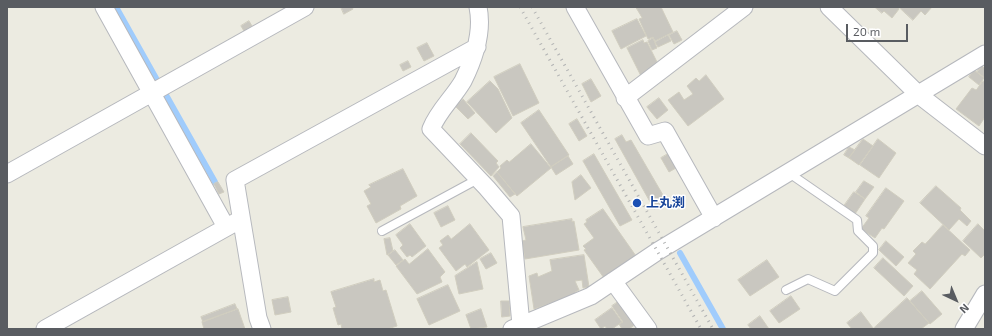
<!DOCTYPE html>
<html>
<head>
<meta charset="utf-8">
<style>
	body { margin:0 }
	#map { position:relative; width:992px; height:336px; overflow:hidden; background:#ecebe1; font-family:"Exo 2",sans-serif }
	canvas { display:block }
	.frame { position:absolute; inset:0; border:8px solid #595c61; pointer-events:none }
	.north { position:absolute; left:936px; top:280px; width:40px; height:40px; -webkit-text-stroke:3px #fff; paint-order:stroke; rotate:136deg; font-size:11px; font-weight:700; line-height:16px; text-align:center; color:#595c61 }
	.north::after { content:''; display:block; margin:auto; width:14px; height:18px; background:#595c61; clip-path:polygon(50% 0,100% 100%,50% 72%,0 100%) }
	.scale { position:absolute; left:846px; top:24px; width:62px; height:18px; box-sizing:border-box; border:2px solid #595c61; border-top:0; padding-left:5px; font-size:12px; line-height:14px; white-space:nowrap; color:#595c61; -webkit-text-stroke:3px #fff; paint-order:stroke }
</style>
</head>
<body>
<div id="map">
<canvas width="992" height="336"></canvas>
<div class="frame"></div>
<div class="north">N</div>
<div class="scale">20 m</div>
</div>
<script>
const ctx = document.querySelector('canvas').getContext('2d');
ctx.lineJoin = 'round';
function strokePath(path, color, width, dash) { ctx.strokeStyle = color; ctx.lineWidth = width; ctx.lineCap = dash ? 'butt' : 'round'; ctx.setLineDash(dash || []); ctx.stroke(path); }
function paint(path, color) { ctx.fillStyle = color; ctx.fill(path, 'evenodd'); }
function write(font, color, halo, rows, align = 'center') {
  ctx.font = font + ' "Exo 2","Noto Sans JP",sans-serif'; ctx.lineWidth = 3; ctx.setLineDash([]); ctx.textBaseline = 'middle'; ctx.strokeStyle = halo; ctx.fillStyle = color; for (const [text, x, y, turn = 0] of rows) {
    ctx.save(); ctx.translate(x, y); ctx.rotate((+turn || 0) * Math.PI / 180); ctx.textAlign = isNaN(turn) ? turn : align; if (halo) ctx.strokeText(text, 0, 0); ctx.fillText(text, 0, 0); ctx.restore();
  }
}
strokePath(new Path2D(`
	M116,7l41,73
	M166,95l49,87
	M680,253l43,76`), '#a0ccfc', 6);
const building = new Path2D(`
	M341,7h11l1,2 -9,5z
	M636,7h25l12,25 -18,9 -2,-4 -5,2 -9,-20 3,-1z
	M875,7h22l2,2 -7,9 -8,-7 -2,2z
	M899,7h33l-7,8 -4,-4 -8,9z
	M637,19l9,17 -25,13 -9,-18z
	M249,21l3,5 -8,5 -3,-5z
	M677,31l5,9 -8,4 -5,-9z
	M668,35l3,6 -13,6 -3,-5z
	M653,38l4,10 -5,2 -4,-9z
	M643,40l1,3 3,-1 10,20 -16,14 -14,-28z
	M427,43l7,13 -10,5 -7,-13z
	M408,61l3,6 -8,4 -3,-6z
	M520,64l19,39 -26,13 -19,-39z
	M982,66l3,3v9l-8,-6z
	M974,70l10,8 -5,7 -10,-8z
	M706,75l18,24 -36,27 -20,-26 11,-8 5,8 9,-6 -6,-8 9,-8 3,3z
	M591,79l10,17 -10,6 -9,-18z
	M490,81l8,8 14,29 -16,15 -29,-31z
	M983,81l2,1v35l-6,9 -23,-17 16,-21 4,2z
	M659,98l9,12 -11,9 -10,-12z
	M463,99l12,14 -7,6 -13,-13z
	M539,110l30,45 -18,12 -30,-44z
	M577,119l10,17 -8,5 -10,-17z
	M471,133l27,28 -2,2 3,4 -8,9 -31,-32z
	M622,135l4,7 5,-2 36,62 -13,7 -39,-70z
	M863,139l10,7 -14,19 -10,-7z
	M878,139l18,14 -17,25 -19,-13z
	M531,144l20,24 -34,28 -20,-24 4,-4 -1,-2 7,-6 2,2z
	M849,147l6,3 -6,8 -5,-3z
	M594,154l38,66 -12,6 -37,-65z
	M668,154l8,14 -7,4 -8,-14z
	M568,156l5,8 -17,11 -5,-8z
	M403,169l14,27 -17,10 1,3 -25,14 -9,-17 4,-2 -7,-13 7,-4 -2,-2z
	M497,172l18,22 -5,3 -17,-21z
	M581,175l10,13 -16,12 -3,-18z
	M864,181l10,6 -9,12 -9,-7z
	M218,182l6,10 -5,2 -5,-10z
	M936,186l25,22 -1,2 11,11 -4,5 -8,-7 -10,11 -29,-27z
	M886,188l18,13 -20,28 -2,-1 -7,10 -14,-9 8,-11 -3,-2z
	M854,192l11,7 -10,15 -11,-8z
	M448,206l7,14 -14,7 -7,-14z
	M603,209l33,47 -32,22 -20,-28 2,-1 -3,-3 11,-8 -10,-14 3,-2 -1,-2z
	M572,219v3l2,-1 5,29 -54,9 -3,-18 4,-1 -3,-13z
	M410,224l16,22 -14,11 -2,-2 -3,2 -7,-9 3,-3 -7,-10z
	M470,224l19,26 -22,17 -2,-3 -9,7 -17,-23 4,-3 -3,-4 8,-6 3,4z
	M978,224l7,7v23l-4,4 -18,-17z
	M943,225l27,25 -5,6 -3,-2 -32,35 -16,-15 3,-4 -9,-7 8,-9 -3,-3 9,-9 3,2z
	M390,238l3,13 -6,4 -3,-16z
	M886,241l18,16 -8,9 -17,-16z
	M428,249l17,23 -5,5 2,5 -25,12 -21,-28 9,-7 4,5z
	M395,250l8,10 -7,5 -8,-10z
	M491,253l6,10 -11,6 -6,-10z
	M584,255l5,32 -6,1 -1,-8 -7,1 4,9 -4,2 1,2 -42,15 -5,-33 8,-3 1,4 14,-6 -2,-11z
	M883,258l30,28 -9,10 -30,-28z
	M767,260l12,17 -29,19 -12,-16z
	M477,262l6,27 -24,5 -4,-18z
	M374,279v3l6,-2 3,11 3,-1 11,36 -10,3h-45l-1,-5 -3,1 -5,-17 3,-1 -5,-15z
	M448,285l12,26 -31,14 -12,-26z
	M922,291l20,23 -12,10 -20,-23z
	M791,296l9,13 -21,14 -9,-12z
	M288,297l3,15 -16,3 -3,-15z
	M907,298l22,25 -8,6h-48z
	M621,300l16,23 -8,6h-7l-3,-5 4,-2 -11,-16z
	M501,301h8l1,15 -8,1z
	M235,304l2,5 -34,13 -2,-5z
	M612,308l10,14 -10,7h-5l-2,-3 -4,3 -6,-9z
	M238,309l7,20h-41l-2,-7z
	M481,309l6,18 -16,2 -5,-14z
	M861,312l12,16 -2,1h-19l-5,-6z
	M760,316l9,13h-18l-3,-4z`);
paint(building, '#c9c7c0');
strokePath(building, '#d0cdbf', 1);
const service = new Path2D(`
	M382,231l96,-52
	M786,290l22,-11 27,12 38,-38v-7l-15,-15 -1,-11 -68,-47`);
const minor = new Path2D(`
	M104,7l122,220
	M478,7c5,24 -4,52 -15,74 -10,17 -25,30 -32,48l56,59 24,28 10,109
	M575,7l73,129 17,-5 49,87
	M829,7l90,88 66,51
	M625,98l119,-91
	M7,174l298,-167
	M613,281l35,48
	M45,329l191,-107
	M262,329l-4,-11 -23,-138 242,-133
	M512,329l79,-33 67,-45 327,-197
	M964,329l21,-35`);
strokePath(service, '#b6b8bd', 10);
strokePath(minor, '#b6b8bd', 19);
strokePath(service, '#fff', 8);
strokePath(minor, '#fff', 17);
strokePath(new Path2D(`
	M520,7l181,322
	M532,7l181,322`), '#b2b3b3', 3, [1, 5]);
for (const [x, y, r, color] of [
	[637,203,5,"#1a4fb4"]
]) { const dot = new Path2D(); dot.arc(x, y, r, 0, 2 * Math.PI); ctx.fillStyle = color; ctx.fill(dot); strokePath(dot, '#fff', 1.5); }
write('bold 13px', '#164399', '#fff', [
	["上丸渕",646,203]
], 'left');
</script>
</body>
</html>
